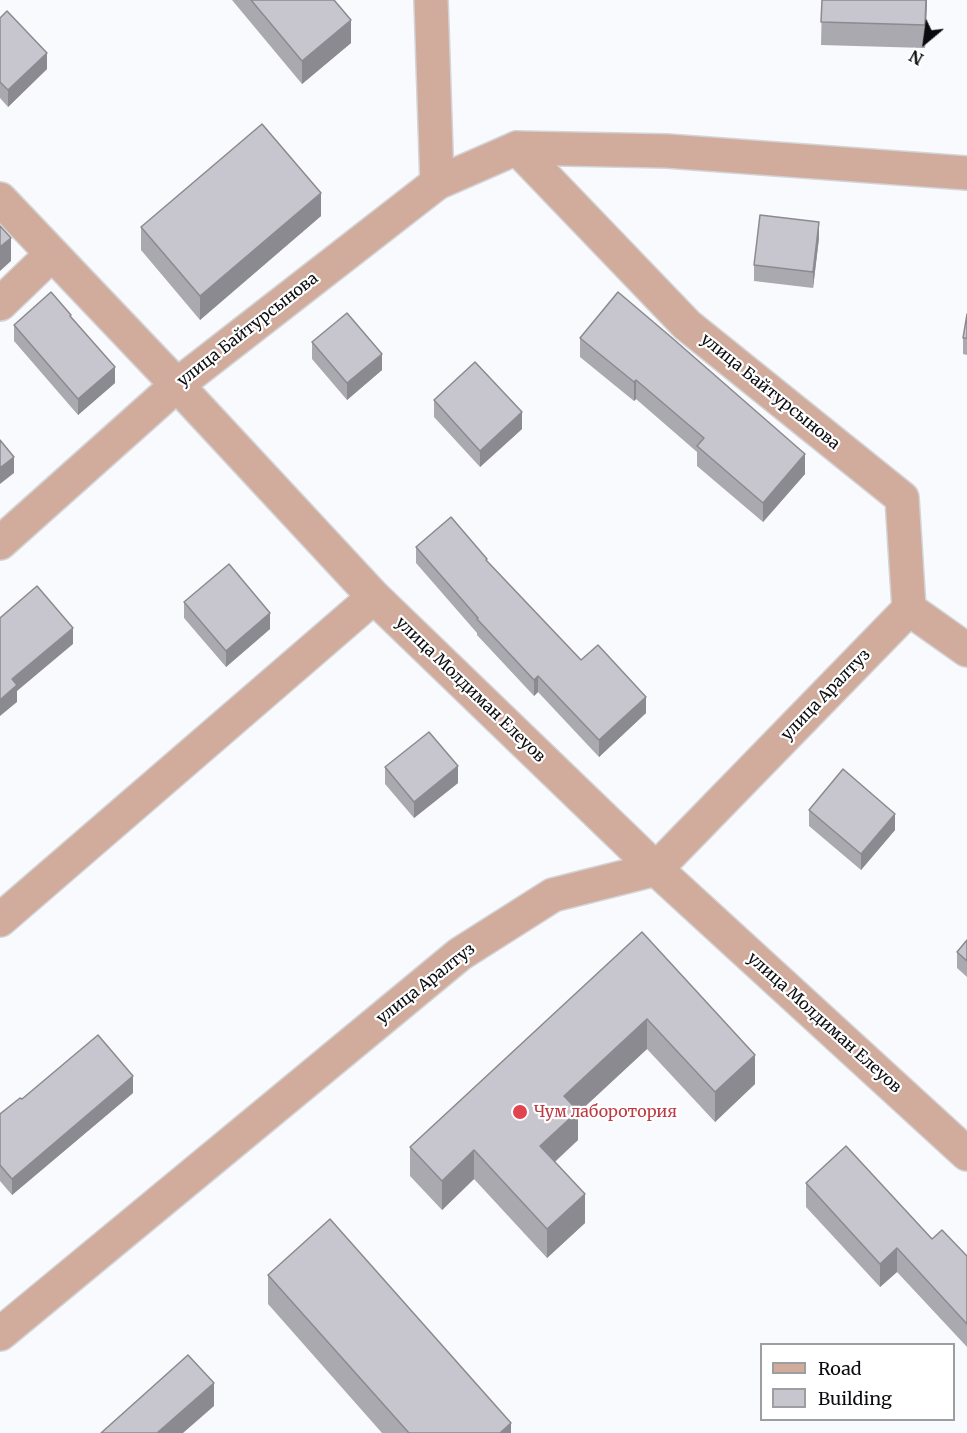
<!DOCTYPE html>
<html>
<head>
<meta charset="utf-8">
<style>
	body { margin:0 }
	#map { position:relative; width:967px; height:1433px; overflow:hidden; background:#f9fafd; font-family:Merriweather,serif }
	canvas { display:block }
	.legend { position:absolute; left:760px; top:1343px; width:195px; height:78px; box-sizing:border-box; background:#fff; border:2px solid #9d9e9f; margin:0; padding:8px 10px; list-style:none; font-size:18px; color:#0b0c0f }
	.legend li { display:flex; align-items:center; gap:12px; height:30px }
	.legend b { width:30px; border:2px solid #9d9e9f }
	.north { position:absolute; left:895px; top:12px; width:60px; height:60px; -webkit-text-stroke:4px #fff; paint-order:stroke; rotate:209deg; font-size:16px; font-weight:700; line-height:24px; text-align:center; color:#0b0c0f }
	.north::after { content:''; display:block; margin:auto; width:21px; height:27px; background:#0b0c0f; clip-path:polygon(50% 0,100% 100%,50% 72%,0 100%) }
</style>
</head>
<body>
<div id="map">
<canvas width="967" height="1433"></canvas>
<ul class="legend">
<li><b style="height:8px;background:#d1ac9d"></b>Road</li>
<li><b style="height:16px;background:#c7c5cd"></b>Building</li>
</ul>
<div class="north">N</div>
</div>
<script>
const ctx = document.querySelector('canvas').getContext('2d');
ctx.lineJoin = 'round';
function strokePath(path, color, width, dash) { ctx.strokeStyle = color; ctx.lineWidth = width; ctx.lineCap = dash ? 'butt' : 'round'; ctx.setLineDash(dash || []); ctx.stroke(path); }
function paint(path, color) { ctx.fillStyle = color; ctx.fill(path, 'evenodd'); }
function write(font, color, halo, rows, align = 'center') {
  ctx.font = font + ' Merriweather,serif'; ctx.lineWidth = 4.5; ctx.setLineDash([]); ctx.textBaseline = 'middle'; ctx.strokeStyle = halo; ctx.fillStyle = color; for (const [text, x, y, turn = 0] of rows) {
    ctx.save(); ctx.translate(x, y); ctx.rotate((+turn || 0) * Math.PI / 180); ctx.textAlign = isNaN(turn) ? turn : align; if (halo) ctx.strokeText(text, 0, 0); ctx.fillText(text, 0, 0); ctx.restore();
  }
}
const minor = new Path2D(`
	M431,0l6,183
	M517,148l170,177 215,173 7,111 58,41
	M0,199l177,186 197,212 282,272 311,285
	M0,304l52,-50
	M0,920l374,-323
	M0,1334l460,-380 93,-59 103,-26 253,-260`);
const tertiary = new Path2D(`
	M0,543l177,-158 260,-202 80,-35 150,3 300,22`);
strokePath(minor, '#d3d4d7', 36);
strokePath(tertiary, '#d3d4d7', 36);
strokePath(minor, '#d1ac9d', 33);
strokePath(tertiary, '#d1ac9d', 33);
paint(new Path2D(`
	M232,0h102l17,43 -49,41z
	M822,0h105l-2,48 -104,-3z
	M0,18l47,51 -39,38 -8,-9z
	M321,216l-121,104 -59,-70v-23z
	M819,238l-6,50 -59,-7v-16z
	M967,314v41l-4,-1v-16z
	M71,318l44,65 -37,32 -64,-74v-16z
	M580,338l225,136 -42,48 -66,-56v-14l-61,-53 -2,2 -54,-44z
	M312,342l70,28 -35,30 -35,-41z
	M434,400l88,29 -42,38 -46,-50z
	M416,547l71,15 94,98 65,53 -47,44 -61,-65 -4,4 -57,-61v-2l-61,-70z
	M184,602l86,27 -44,38 -42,-49z
	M385,767l73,16 -44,35 -29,-34z
	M809,810l86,20 -34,40 -52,-44z
	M642,932l113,152 -40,38 -68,-73 -69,64v27l-23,22 30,61 -38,35 -73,-79 -32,31 -32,-34v-29z
	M967,940v37l-10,-9v-16z
	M133,1093l-121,102 -12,-14v-67z
	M806,1183l126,56 35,17v91l-70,-75 -17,15 -74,-80z
	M268,1275l243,158h-129l-114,-129z`), '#aba9b0');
paint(new Path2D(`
	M926,0h1l-2,48v-23z
	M351,20v23l-49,41v-23z
	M47,53v16l-39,38v-17z
	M321,193v23l-121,104v-24z
	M819,222v16l-6,50v-16z
	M11,238v23l-11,10v-24z
	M382,354v16l-35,30v-17z
	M115,367v16l-37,32v-16z
	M636,380v19l-2,2v-19z
	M522,412v17l-42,38v-16z
	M805,454v20l-42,48v-19z
	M14,457v16l-14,11v-16z
	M270,613v16l-44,38v-16z
	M73,628v16l-56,47v11l-17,14v-16l12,-21z
	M538,676v16l-4,4v-16z
	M646,697v16l-47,44v-17z
	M458,766v17l-44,35v-16z
	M895,814v16l-34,40v-16z
	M647,1019v30l-69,64v27l-38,35v-29l24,-50z
	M755,1055v29l-40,38v-30z
	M133,1076v17l-121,102v-16z
	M474,1150v29l-32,31v-29z
	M585,1194v29l-38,35v-29z
	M897,1248v24l-17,15v-23z
	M214,1383v23l-31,27h-26z
	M511,1423v10h-11z`), '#8b8a90');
const building = new Path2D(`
	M251,0h83l17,20 -49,41z
	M822,0h104l-1,25 -104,-3z
	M7,11l40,42 -39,37 -8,-8v-64z
	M262,124l59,69 -121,103 -59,-69z
	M760,215l59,7 -6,50 -59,-7z
	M0,226l11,12 -11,9z
	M51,292l20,23 -1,1 45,51 -37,32 -64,-74z
	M618,292l53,45 134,117 -42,49 -66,-57 7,-8 -68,-58 -2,2 -54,-44z
	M347,313l35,41 -35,29 -35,-41z
	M967,314v24h-4z
	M475,362l47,50 -42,39 -46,-51z
	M0,440l14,17 -14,11z
	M451,517l36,42 -1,1 95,100 17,-15 48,52 -47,43 -61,-64 -4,4 -57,-61 1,-1 -62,-71z
	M229,564l41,49 -44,38 -42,-49z
	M37,586l36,42 -61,51 5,6 -17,15v-82z
	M429,732l29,34 -44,36 -29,-35z
	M843,769l52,45 -34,40 -52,-44z
	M642,932l113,123 -40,37 -68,-73 -83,77 14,15 -38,35 45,48 -38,35 -73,-79 -32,31 -32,-34z
	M967,940v21l-10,-9z
	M98,1035l35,41 -121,103 -12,-14v-51l20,-16 2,1z
	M846,1146l86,93 10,-9 25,26v68l-70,-76 -17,16 -74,-81z
	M330,1219l181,204 -11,10h-91l-141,-158z
	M188,1355l26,28 -57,50h-56z`);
paint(building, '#c7c5cd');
strokePath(building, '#8b8a90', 1.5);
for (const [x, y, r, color] of [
	[520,1112,8,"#e0444e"]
]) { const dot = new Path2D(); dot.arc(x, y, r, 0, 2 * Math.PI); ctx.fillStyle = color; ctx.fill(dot); strokePath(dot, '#fff', 2); }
write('16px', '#0b0c0f', '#fff', [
	["улица Байтурсынова",248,330,-38],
	["улица Байтурсынова",770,392,39],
	["улица Молдиман Елеуов",470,690,44],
	["улица Аралтуз",826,695,-46],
	["улица Аралтуз",426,984,-38],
	["улица Молдиман Елеуов",824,1023,42]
]);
write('16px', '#be3a42', '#fff', [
	["Чум лаборотория",534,1112]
], 'left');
</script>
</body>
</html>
